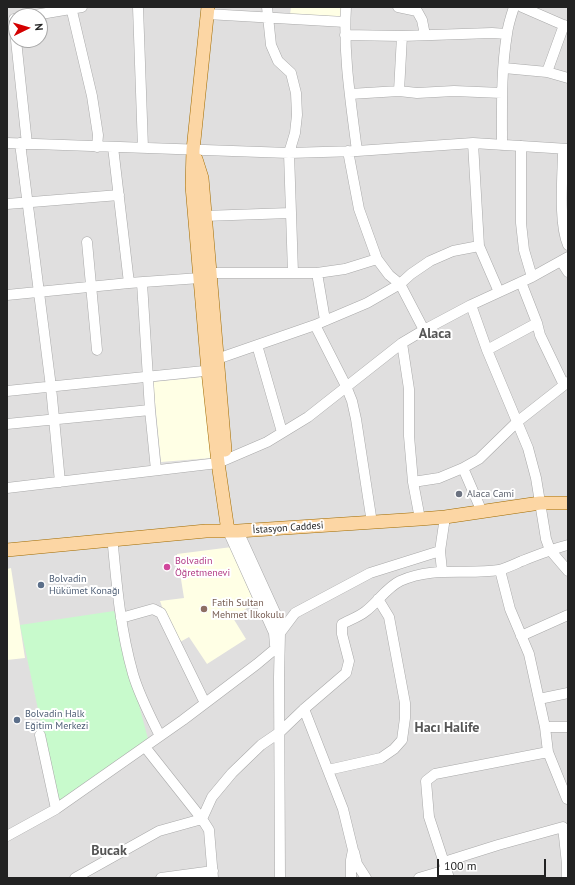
<!DOCTYPE html>
<html>
<head>
<meta charset="utf-8">
<style>
	body { margin:0 }
	#map { position:relative; width:575px; height:885px; overflow:hidden; background:#f2efe9; font-family:"PT Sans",sans-serif }
	canvas { display:block }
	.frame { position:absolute; inset:0; border:8px solid #222; pointer-events:none }
	.north { position:absolute; left:8px; top:8px; width:40px; height:40px; box-sizing:border-box; background:#fff; border:1px solid #a7a7a7; border-radius:50%; rotate:85deg; font-size:11px; font-weight:700; line-height:16px; text-align:center; color:#222 }
	.north::after { content:''; display:block; margin:auto; width:14px; height:18px; background:#d40000; clip-path:polygon(50% 0,100% 100%,50% 72%,0 100%) }
	.scale { position:absolute; left:437px; top:859px; width:109px; height:18px; box-sizing:border-box; border:2px solid #222; border-top:0; padding-left:5px; font-size:12px; line-height:14px; white-space:nowrap; color:#222; -webkit-text-stroke:3px #fff; paint-order:stroke }
</style>
</head>
<body>
<div id="map">
<canvas width="575" height="885"></canvas>
<div class="frame"></div>
<div class="north">N</div>
<div class="scale">100 m</div>
</div>
<script>
const ctx = document.querySelector('canvas').getContext('2d');
ctx.lineJoin = 'round';
function paint(path, color) { ctx.fillStyle = color; ctx.fill(path, 'evenodd'); }
function strokePath(path, color, width, dash) { ctx.strokeStyle = color; ctx.lineWidth = width; ctx.lineCap = dash ? 'butt' : 'round'; ctx.setLineDash(dash || []); ctx.stroke(path); }
function write(font, color, halo, rows, align = 'center') {
  ctx.font = font + ' "PT Sans",sans-serif'; ctx.lineWidth = 4; ctx.setLineDash([]); ctx.textBaseline = 'middle'; ctx.strokeStyle = halo; ctx.fillStyle = color; for (const [text, x, y, turn = 0] of rows) {
    ctx.save(); ctx.translate(x, y); ctx.rotate((+turn || 0) * Math.PI / 180); ctx.textAlign = isNaN(turn) ? turn : align; if (halo) ctx.strokeText(text, 0, 0); ctx.fillText(text, 0, 0); ctx.restore();
  }
}
paint(new Path2D(`
	M7,7h561v871h-561zM16,16h24v24h-24z`), '#e0dfdf');
paint(new Path2D(`
	M291,7h51l-2,11 -50,-3z
	M203,377l8,81 -50,4 -8,-80z
	M232,547l22,56 -21,15 13,21 -39,25 -18,-27 -9,5 -15,-27 -5,-14 24,-3 -7,-44z
	M11,568l14,90 -18,2v-91z`), '#ffffe5');
paint(new Path2D(`
	M114,611l34,128 -90,64 -38,-178z`), '#c8facc');
paint(new Path2D(`
	M436,556l2,11 -37,11 -4,-10z`), '#e2e2e2');
const minor = new Path2D(`
	M71,7l21,89 6,39 -1,12
	M138,7l5,141
	M267,7l4,38 7,16 13,12 5,20 1,22 -2,18 -6,20 4,120
	M346,7c-3,48 5,96 11,144
	M398,7l19,4 5,9 3,15
	M522,7l46,20
	M207,14l138,8
	M29,16l53,-9
	M14,19l2,17
	M345,35l57,1 90,-3 15,1
	M16,40l11,104
	M504,68l43,4 21,6
	M547,72l17,-47
	M399,91l3,-55
	M350,94l49,-3 18,2 37,-2 48,2
	M7,143l282,10 68,-2 116,-8 95,6
	M20,143l31,244 9,95
	M473,143l6,103 20,46
	M502,145c0,-37 -1,-75 5,-111 1,-9 4,-18 7,-27
	M521,146v77l3,27 8,27
	M113,147l16,136
	M563,149c0,25 -5,73 5,96
	M348,151l11,58 18,50 12,16 11,9 24,46
	M7,204l112,-9
	M204,216l86,-3
	M87,242l10,108
	M561,261l7,11
	M317,273l8,47
	M521,282l16,41 3,12 24,50
	M142,283l8,127 6,60
	M7,295l122,-12 71,-5 10,-5h107l28,-4 32,-10
	M471,305l16,45 41,98 8,30 10,61 4,11 18,21
	M315,325l31,61 6,15 4,18 16,104
	M402,343l7,46v47l4,46 7,37
	M257,345l25,87
	M487,350l50,-27
	M217,359l98,-34 52,-22 33,-19 11,-10 19,-13 23,-10 26,-5
	M7,391l207,-21
	M7,424l143,-14
	M463,468l19,44
	M413,482l26,-4 24,-10 16,-9 38,-37 51,-40
	M7,488l211,-25 49,-21 41,-25 94,-74 22,-13 47,-25 61,-28 36,-20
	M228,531l46,102 1,12
	M238,531l41,90 1,12 -1,44 1,201
	M113,546c4,43 8,86 20,128 6,21 17,42 27,62
	M500,570l10,39 19,45 16,73 3,25 19,47
	M442,571l-2,-20 5,-34
	M121,618l32,-9 8,4 44,90
	M521,636l47,-21
	M539,699l29,-6
	M304,709l39,100 10,41 -2,10v18
	M545,727h23
	M40,735l16,74
	M145,747l57,72 7,11 4,48
	M328,770l53,-12 13,-9 8,-9 3,-22v-15l-16,-86 -11,-18
	M7,836l49,-27 127,-89 74,-56 18,-15 5,-16 15,-20 75,-40 70,-22
	M354,852l3,12 9,14
	M444,862l54,-17 65,-18 4,37v14
	M75,878l84,-47 43,-12 10,-22 20,-24 29,-28 19,-13 24,-23 42,-36 3,-12 -7,-27v-10c7,-4 17,-7 24,-13 12,-9 20,-23 34,-30 34,-15 65,-6 99,-11 8,-2 16,-6 23,-9 15,-6 30,-12 46,-16
	M161,878l52,-7
	M419,878l27,-8
	M449,878l-20,-61 -3,-36 9,-7 113,-22`);
const major = new Path2D(`
	M208,7l-15,143 -1,36 16,185 10,92 10,68
	M196,159l6,19 23,272
	M7,550l199,-19h32l182,-12 25,-2 95,-14h28`);
strokePath(minor, '#a9a9a9', 11);
strokePath(major, '#a06b00', 14);
strokePath(minor, '#fff', 10);
strokePath(major, '#fcd6a4', 13);
for (const [x, y, r, color] of [
	[459,494,4,"#6b7280"],
	[167,567,4,"#d1479c"],
	[41,585,4,"#5c6f8a"],
	[204,609,4,"#8d6e63"],
	[17,720,4,"#5c6f8a"]
]) { const dot = new Path2D(); dot.arc(x, y, r, 0, 2 * Math.PI); ctx.fillStyle = color; ctx.fill(dot); strokePath(dot, '#fff', 1.5); }
write('10px', '#5b616d', '#fff', [
	["Alaca Cami",467,494]
], 'left');
write('10px', '#222', '#fff', [
	["İstasyon Caddesi",288,528,-4]
]);
write('10px', '#b23c85', '#fff', [
	["Bolvadin",175,561],
	["Öğretmenevi",175,573]
], 'left');
write('10px', '#4e5e75', '#fff', [
	["Bolvadin",49,579],
	["Hükümet Konağı",49,591],
	["Bolvadin Halk",25,714],
	["Eğitim Merkezi",25,726]
], 'left');
write('10px', '#785e54', '#fff', [
	["Fatih Sultan",212,603],
	["Mehmet İlkokulu",212,615]
], 'left');
write('bold 14px', '#555', '#fff', [
	["Alaca",435,334],
	["Hacı Halife",447,728],
	["Bucak",109,851]
]);
</script>
</body>
</html>
